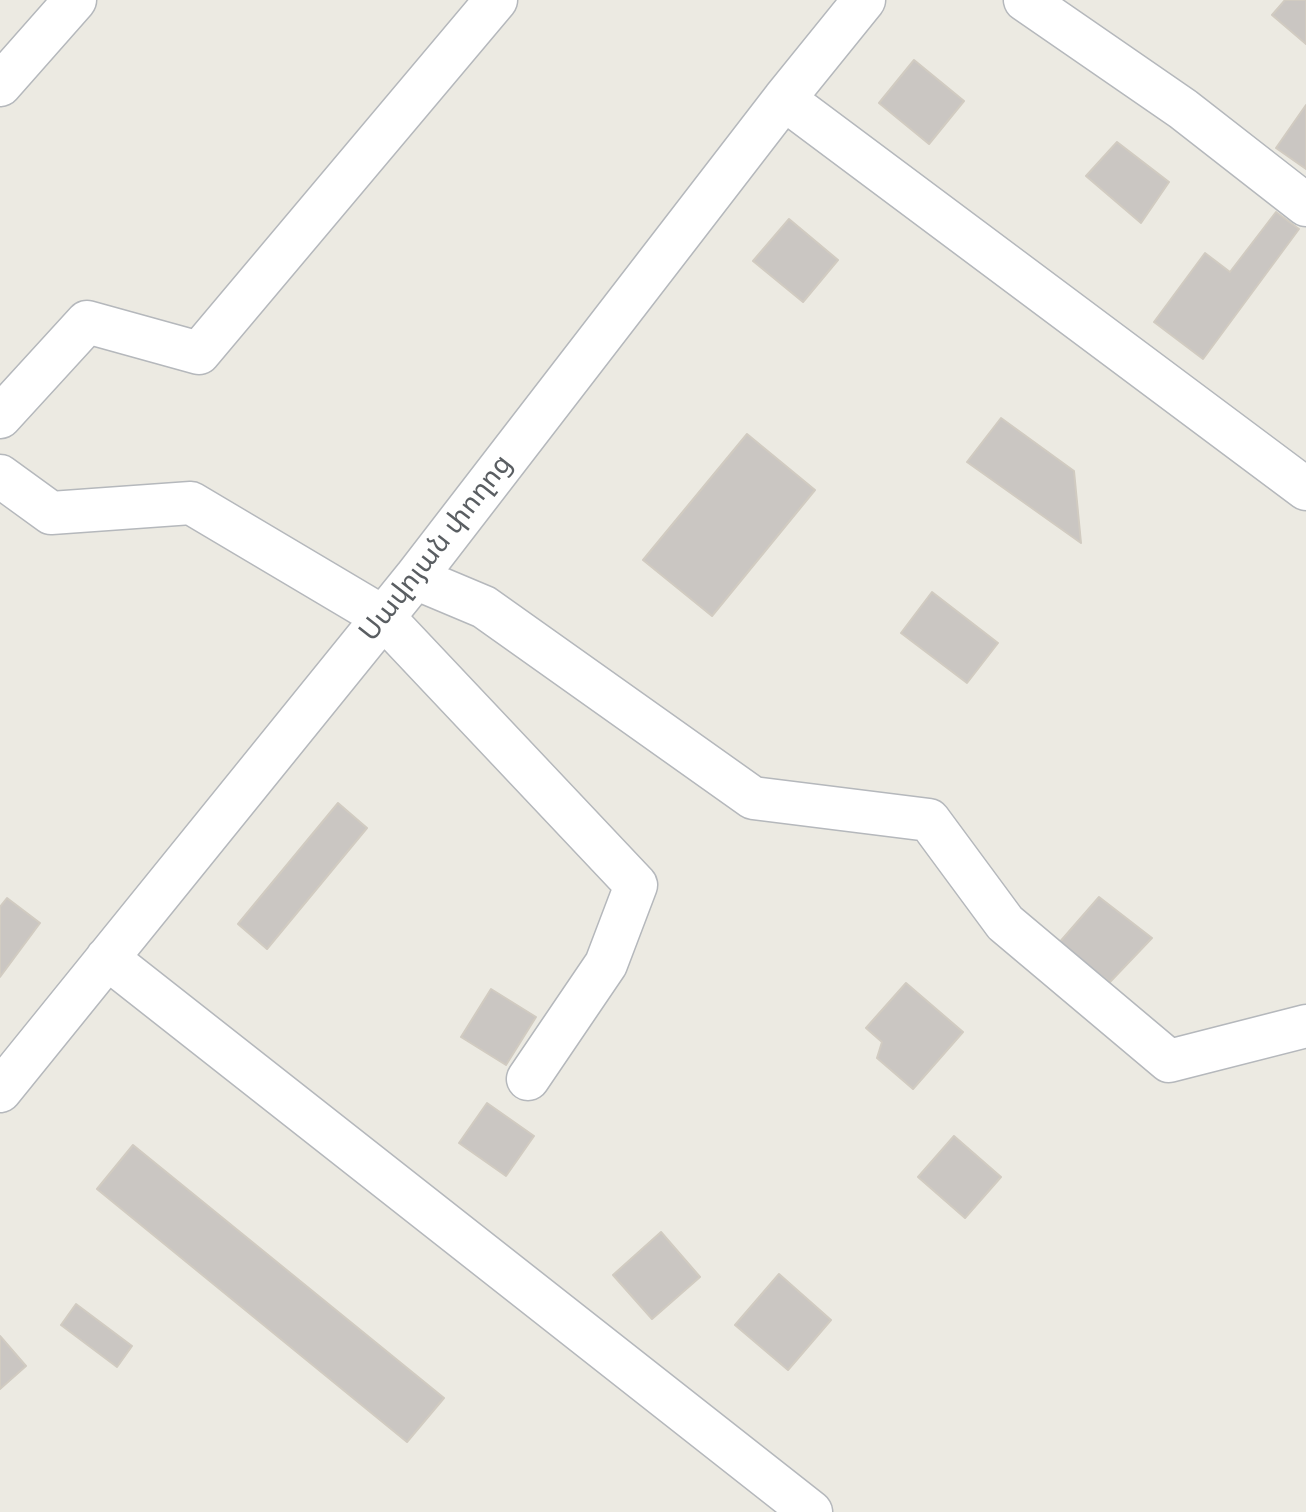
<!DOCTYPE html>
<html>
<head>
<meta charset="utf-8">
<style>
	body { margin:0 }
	canvas { display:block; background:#eceae2 }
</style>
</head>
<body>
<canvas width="1306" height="1512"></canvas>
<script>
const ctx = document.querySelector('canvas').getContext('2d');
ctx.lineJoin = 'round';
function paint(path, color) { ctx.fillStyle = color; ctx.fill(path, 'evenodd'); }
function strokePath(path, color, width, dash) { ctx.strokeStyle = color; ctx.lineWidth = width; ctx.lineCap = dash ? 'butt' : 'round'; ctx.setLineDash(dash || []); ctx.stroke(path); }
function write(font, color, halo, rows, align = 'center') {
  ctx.font = font + ' Rubik,"Noto Sans Armenian",sans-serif'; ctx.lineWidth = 6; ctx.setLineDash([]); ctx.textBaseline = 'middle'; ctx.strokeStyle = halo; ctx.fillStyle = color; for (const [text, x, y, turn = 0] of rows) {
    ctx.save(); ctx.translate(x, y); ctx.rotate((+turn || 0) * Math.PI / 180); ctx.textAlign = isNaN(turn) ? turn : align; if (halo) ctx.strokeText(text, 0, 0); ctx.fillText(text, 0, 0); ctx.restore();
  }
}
const building = new Path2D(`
	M1285,0h21v44l-34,-29z
	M914,60l50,41 -35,43 -50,-41z
	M1306,105v64l-30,-21z
	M1117,142l52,40 -28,41 -55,-47z
	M1276,212l23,17 -96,130 -49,-37 51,-69 25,19z
	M789,219l49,41 -35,42 -50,-41z
	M1001,418l73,53 7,72 -114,-81z
	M747,434l68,56 -103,126 -69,-56z
	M932,592l66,51 -31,40 -66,-50z
	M338,803l29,25 -100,121 -29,-25z
	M1099,897l53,41 -42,44 -52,-38z
	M7,898l33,25 -40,54v-70z
	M906,983l57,49 -50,57 -36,-31 5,-16 -16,-14z
	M491,989l45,28 -30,48 -45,-28z
	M487,1103l47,33 -28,40 -47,-33z
	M954,1136l47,41 -36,41 -47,-41z
	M133,1145l311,253 -37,44 -310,-253z
	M661,1232l39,45 -48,42 -39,-44z
	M779,1274l52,46 -43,50 -53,-45z
	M76,1304l56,42 -15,21 -56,-42z
	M0,1336l26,30 -26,23z`);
paint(building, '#cac6c2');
strokePath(building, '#d1cbc1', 2);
const minor = new Path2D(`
	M1025,0l158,109 123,96
	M0,85l75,-85
	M784,99l522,390
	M0,417l87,-95 112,31 297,-353
	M0,476l51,37 140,-10 192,114 253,268 -30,79 -78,115
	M415,578l69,29 269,191 176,22 76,103 164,138 137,-35
	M107,958l704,554
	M0,1091l415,-513 369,-479 80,-99`);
strokePath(minor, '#b5b8bc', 45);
strokePath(minor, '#fff', 42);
write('28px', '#5a5e62', '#fff', [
	["Սավոյան փողոց",436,548,-52]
]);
</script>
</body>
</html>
